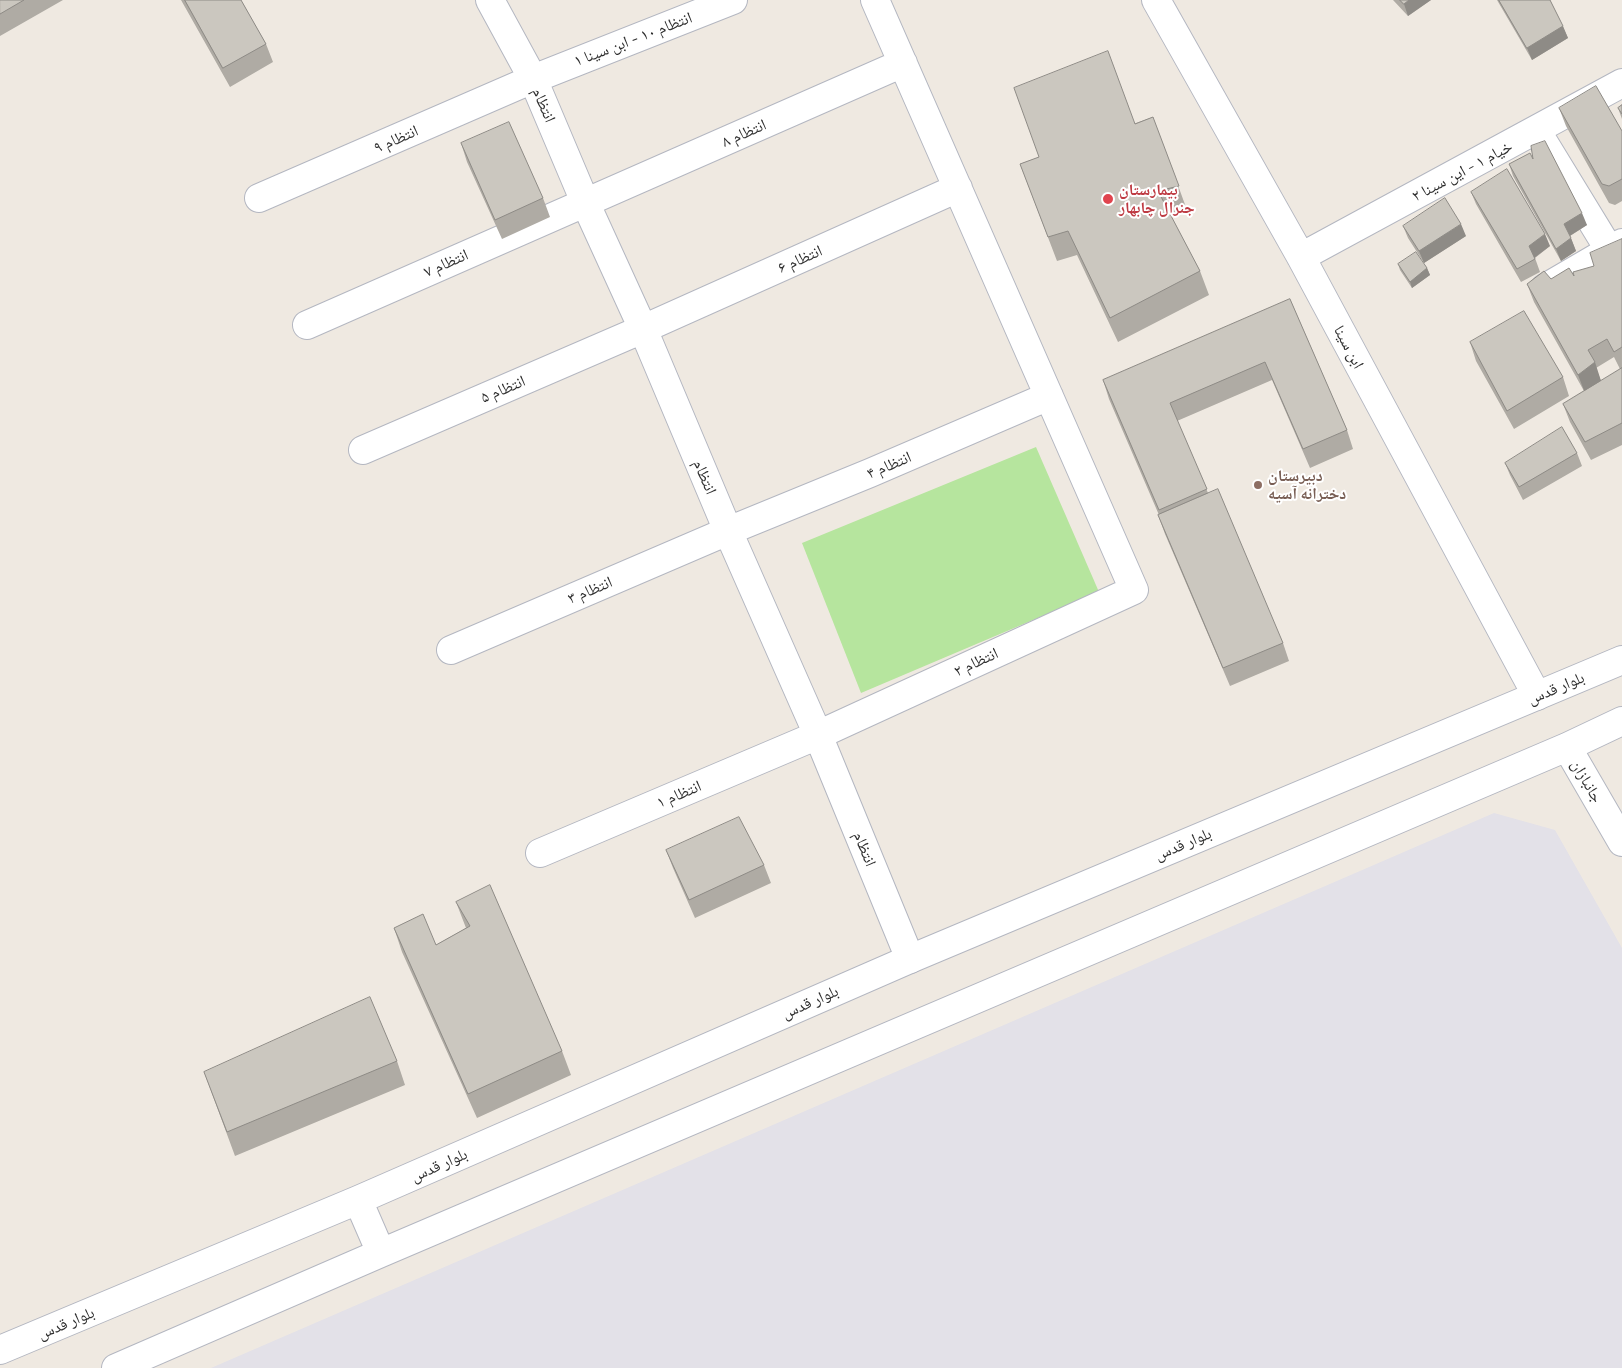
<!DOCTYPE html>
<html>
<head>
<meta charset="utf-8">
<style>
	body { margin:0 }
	canvas { display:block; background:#efe9e1 }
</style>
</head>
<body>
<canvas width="1622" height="1368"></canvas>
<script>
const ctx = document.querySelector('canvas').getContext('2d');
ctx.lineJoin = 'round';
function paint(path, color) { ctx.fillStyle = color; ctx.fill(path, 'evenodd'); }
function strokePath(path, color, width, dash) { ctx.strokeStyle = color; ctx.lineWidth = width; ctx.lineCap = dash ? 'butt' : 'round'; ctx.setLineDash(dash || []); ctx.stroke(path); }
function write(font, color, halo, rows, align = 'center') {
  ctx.font = font + ' "Exo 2","Noto Naskh Arabic",sans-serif'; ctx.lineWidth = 4; ctx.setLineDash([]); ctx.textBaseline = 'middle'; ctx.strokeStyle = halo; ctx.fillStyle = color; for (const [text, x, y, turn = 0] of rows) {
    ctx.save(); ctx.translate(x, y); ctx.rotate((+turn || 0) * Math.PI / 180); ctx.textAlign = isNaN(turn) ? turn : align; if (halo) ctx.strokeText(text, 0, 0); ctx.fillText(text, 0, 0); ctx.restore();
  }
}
paint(new Path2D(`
	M1494,813l61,17 67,118v420h-1411z`), '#e3e1e8');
paint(new Path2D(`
	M1036,447l63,145 -238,101 -59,-150z`), '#b6e59e');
const street = new Path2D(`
	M490,0l43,79 52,123 58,127 85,202 90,204 92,224
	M1156,0l145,257 236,439
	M1541,138l69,113
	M259,198l274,-119 200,-79
	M1301,257l321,-174
	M1545,288l77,-45
	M307,325l596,-262
	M363,450l280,-121 315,-141
	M451,650l277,-119 142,-58 179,-77
	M540,853l278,-118 316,-145 -259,-590`);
const secondary = new Path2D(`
	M1567,747l55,95
	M358,1200l23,53
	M0,1350l358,-150 552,-241 712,-299
	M116,1368l265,-115 1186,-506 55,-26`);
strokePath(street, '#b4b7c1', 30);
strokePath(secondary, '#b4b7c1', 30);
strokePath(street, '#fff', 28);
strokePath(secondary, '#fff', 28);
paint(new Path2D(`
	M0,0h63l-63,36z
	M181,0h60l25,44 7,18 -43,25z
	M1393,0h38l-23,16z
	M1497,0h53l18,38 -36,22z
	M1622,105v14l-4,-11z
	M1559,108l63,23v70l-7,4 -6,-2 -43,-77z
	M1153,117l34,93 -17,4 30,57 9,24 -91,47 -41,-87 -20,6 -37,-97z
	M461,143l82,55 7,19 -48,22 -35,-77z
	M1533,159l54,66 -17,11 6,15 -15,10 -48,-85 -4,-12z
	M1471,192l79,54 -15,12 5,14 -19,10 -45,-78z
	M1403,226l63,10 -42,27 -16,-25z
	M1622,239v206l-31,15 -21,-38 -7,-18 21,-13 -50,-89 -7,-18 24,-5 23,-3 20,-10zM1614,357l6,12 -19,12 -5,-13z
	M1398,264l29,4 3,7 -18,13 -12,-18z
	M1290,299l57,131 6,19 -43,19 -38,-88 -95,41 31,72 75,150 6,18 -59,25 -65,-152 -7,-19h1l-50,-116 -6,-19z
	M1470,342l93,35 6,19 -55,33 -38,-68z
	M1577,453l5,13 -59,34 -13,-25 -5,-12z
	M666,850l98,15 7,18 -76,35 -22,-50z
	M456,902l106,149 9,24 -94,43 -75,-166 -8,-24 42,17 30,-17z
	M397,1061l8,24 -170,71 -31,-84z`), '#afaba4');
paint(new Path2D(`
	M1409,0h22l-23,16 -4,-12z
	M1563,26l5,12 -36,22 -5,-12z
	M1582,213l5,12 -19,12 -4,-13z
	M1461,224l5,12 -42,27 -5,-12z
	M1545,234l5,12 -16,12 -5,-12z
	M1571,238l5,13 -15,10 -5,-12z
	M1427,268l3,7 -18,13 -2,-6z
	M1595,362l6,19 -16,12 -7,-18z`), '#8e8b86');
const building = new Path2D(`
	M0,0h24l-24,14z
	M185,0h56l25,44 -43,24z
	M1400,0h9l-5,4z
	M1499,0h51l13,26 -36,22z
	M1108,51l27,73 18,-7 26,69 -21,5 42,80 -90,47 -42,-87 -20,6 -28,-73 19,-7 -25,-69z
	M1596,86l26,45v48l-13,7 -7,-2 -43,-76z
	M1622,105v9l-4,-6z
	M509,122l34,76 -48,22 -34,-77z
	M1545,141l37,72 -18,11 7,14 -15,11 -47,-85 21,-11 3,6 -2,-13z
	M1507,169l38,65 -16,12 6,13 -18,10 -46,-77z
	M1445,198l16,26 -42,27 -16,-25z
	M1622,239v108l-8,5 -7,-13 -19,11 7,12 -17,13 -51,-91 17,-13 7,8 18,-11 5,8 -1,-4 21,-6 -4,-13z
	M1416,252l11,16 -17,14 -12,-18z
	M1290,299l57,131 -44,19 -38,-87 -95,41 37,86 -48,21 -56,-130z
	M1524,311l39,66 -56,34 -37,-69z
	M1622,368v55l-37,19 -22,-38z
	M1562,427l15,26 -58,34 -14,-24z
	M1218,489l65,154 -60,25 -65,-153z
	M739,817l25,48 -75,35 -23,-50z
	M490,885l72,166 -94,43 -74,-166 29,-14 13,31 34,-19 -14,-24z
	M370,997l27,64 -170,71 -23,-60z`);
paint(building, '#cbc7bf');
strokePath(building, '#8e8b86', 1);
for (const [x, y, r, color] of [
	[1108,199,6,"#e0444e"],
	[1258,485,5,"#8d6e63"]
]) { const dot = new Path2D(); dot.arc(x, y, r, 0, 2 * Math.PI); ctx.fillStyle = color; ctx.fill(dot); strokePath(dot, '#fff', 2); }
write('16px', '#2e2e2e', '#fff', [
	["انتظام ۱۰ - ابن سینا ۱",633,39,-21],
	["انتظام",544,105,67],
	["انتظام ۸",744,133,-24],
	["انتظام ۹",396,139,-24],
	["خیام ۱ - این سینا ۲",1462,171,-28],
	["انتظام ۶",800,259,-24],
	["انتظام ۷",446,263,-24],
	["ابن سینا",1349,347,62],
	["انتظام ۵",503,389,-23],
	["انتظام ۴",889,465,-23],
	["انتظام",705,477,67],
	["انتظام ۳",590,590,-23],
	["انتظام ۲",976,662,-25],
	["بلوار قدس",1556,688,-23],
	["جانبازان",1587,781,60],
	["انتظام ۱",679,794,-23],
	["بلوار قدس",1183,844,-23],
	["انتظام",865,849,68],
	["بلوار قدس",810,1002,-24],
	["بلوار قدس",439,1165,-24],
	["بلوار قدس",66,1323,-23]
]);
write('bold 16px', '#be3a42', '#fff', [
	["بیمارستان",1119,190],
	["جنرال چابهار",1119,208]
], 'left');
write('bold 16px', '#785e54', '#fff', [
	["دبیرستان",1268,476],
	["دخترانه آسیه",1268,494]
], 'left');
</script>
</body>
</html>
